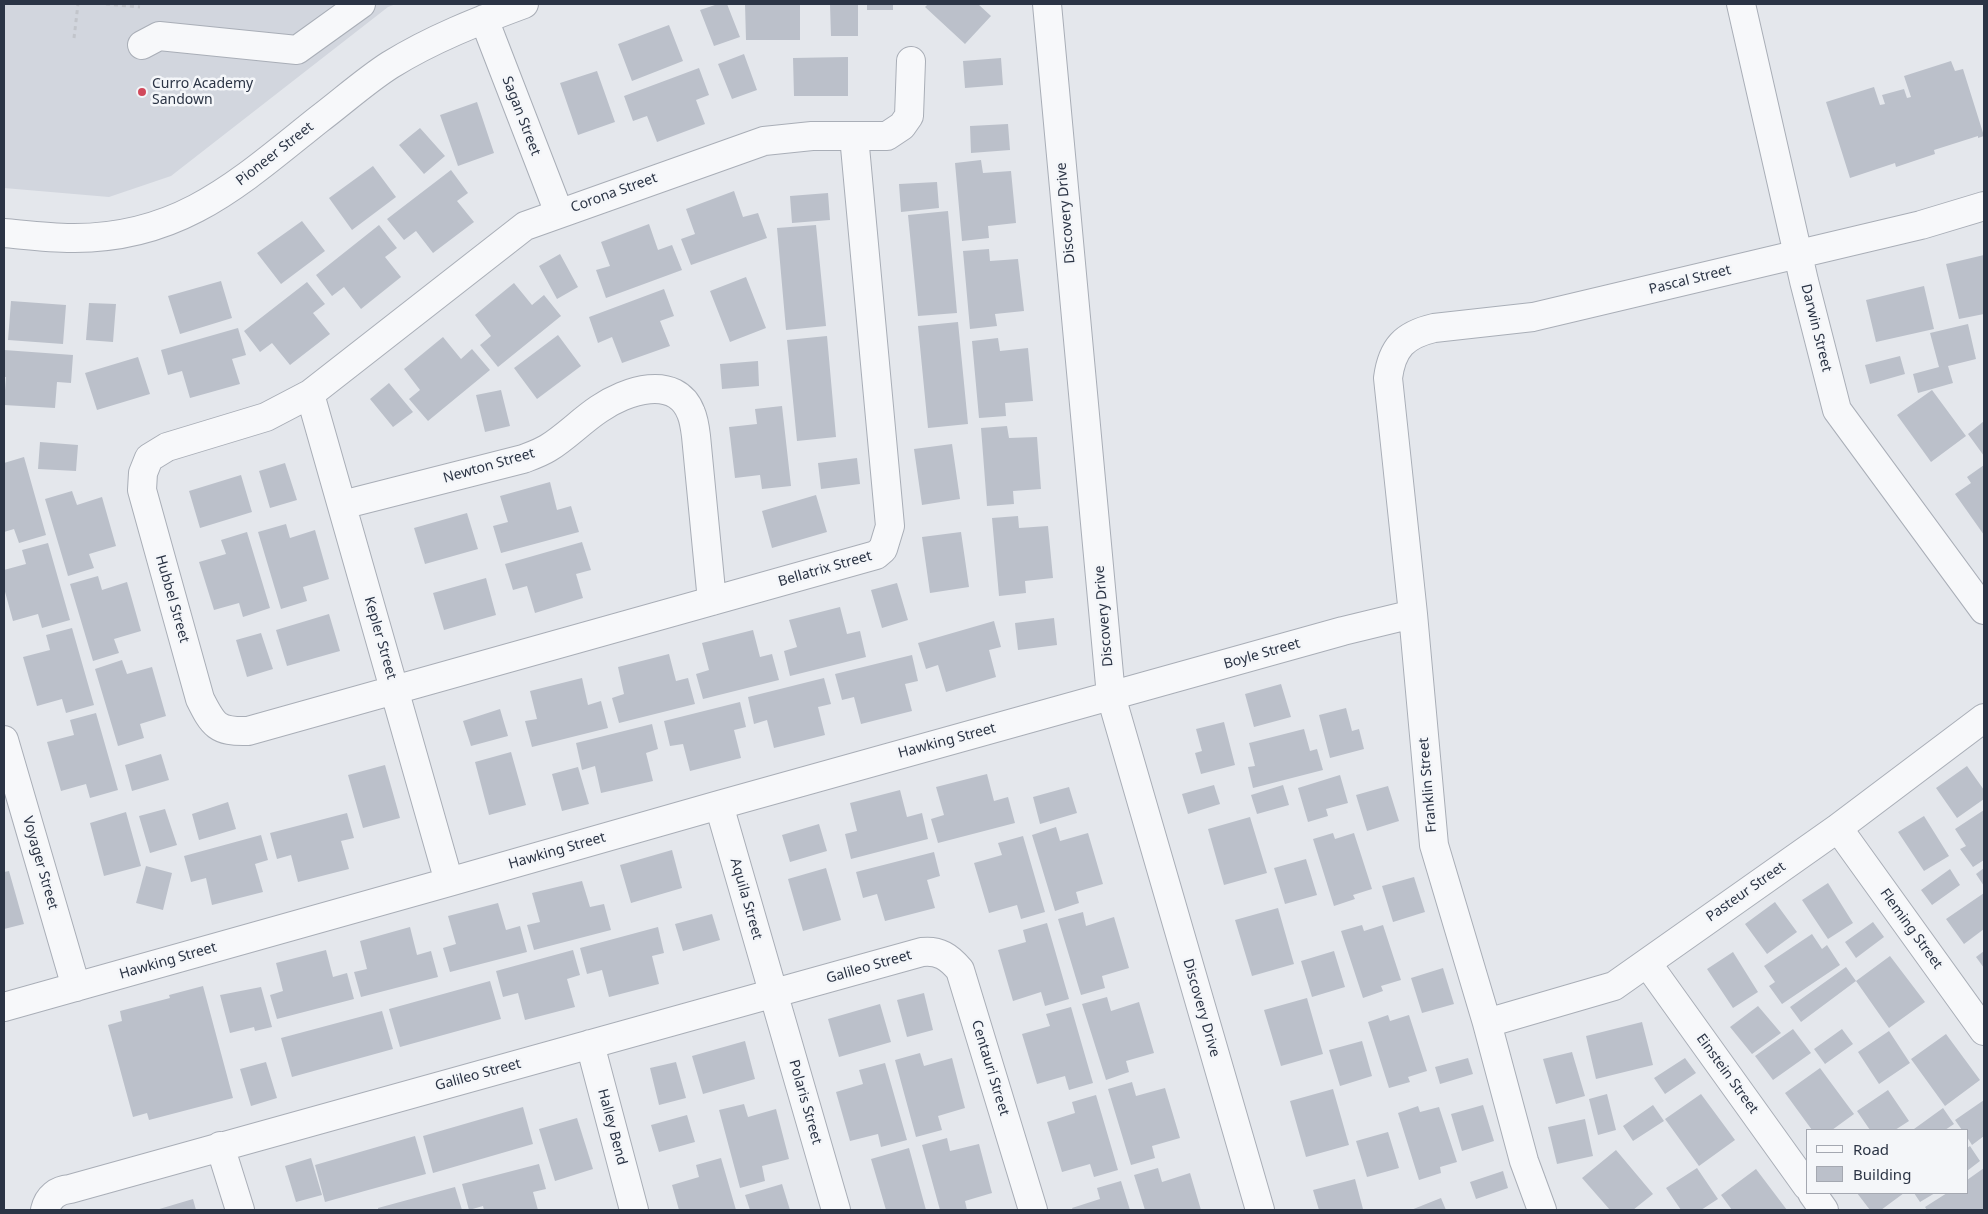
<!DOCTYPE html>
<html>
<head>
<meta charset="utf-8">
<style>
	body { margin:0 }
	#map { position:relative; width:1988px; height:1214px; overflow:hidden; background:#e4e7ec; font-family:"Noto Sans",sans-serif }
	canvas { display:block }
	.frame { position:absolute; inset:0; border:5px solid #2b3445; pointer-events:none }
	.legend { position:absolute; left:1806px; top:1129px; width:162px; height:65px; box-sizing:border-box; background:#f4f6f9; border:1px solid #a4a8b1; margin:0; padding:6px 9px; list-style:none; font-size:15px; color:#2b3445 }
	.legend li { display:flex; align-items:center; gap:10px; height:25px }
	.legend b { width:25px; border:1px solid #a4a8b1 }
</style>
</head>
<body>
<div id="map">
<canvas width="1988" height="1214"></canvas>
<div class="frame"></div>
<ul class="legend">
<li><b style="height:6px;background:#f7f8fa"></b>Road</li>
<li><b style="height:14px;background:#bbc0ca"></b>Building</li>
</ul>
</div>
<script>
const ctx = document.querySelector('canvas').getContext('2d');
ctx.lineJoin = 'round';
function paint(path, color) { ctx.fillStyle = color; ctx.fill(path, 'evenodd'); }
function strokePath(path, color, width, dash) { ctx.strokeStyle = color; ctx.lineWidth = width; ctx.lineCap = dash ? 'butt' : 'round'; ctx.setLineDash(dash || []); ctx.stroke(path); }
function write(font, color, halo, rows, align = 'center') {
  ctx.font = font + ' "Noto Sans",sans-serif'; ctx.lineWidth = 5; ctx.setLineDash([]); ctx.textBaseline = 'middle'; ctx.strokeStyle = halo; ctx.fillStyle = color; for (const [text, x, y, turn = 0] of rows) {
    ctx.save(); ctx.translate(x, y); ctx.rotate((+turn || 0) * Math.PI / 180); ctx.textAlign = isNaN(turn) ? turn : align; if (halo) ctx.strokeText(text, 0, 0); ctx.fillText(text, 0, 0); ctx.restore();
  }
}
paint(new Path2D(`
	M4,4h392l-8,3 -217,169 -62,21 -105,-9z`), '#d2d6de');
paint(new Path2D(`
	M718,4h9l13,33 -26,9 -14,-36z
	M745,4h55v36h-54z
	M830,4h28v32h-27z
	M867,4h26v6h-26z
	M928,4h50l13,12 -26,28 -40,-37z
	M669,25l14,36 -51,20 -14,-37z
	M744,54l13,36 -25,9 -14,-35z
	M848,57v39h-54l-1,-38z
	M1001,58l2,27 -38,3 -2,-27z
	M1951,61l4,10 8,-2 21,67 -6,2v-2l-44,14 1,4 -39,13 -1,-4 -45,15 -24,-76 48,-15 6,18 5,-1 -3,-9 22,-6 3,9 4,-1 -7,-21z
	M699,68l10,27 -13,5 9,24 -48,18 -10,-26 -14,5 -9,-25z
	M597,71l18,51 -37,13 -18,-52z
	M477,102l17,51 -36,13 -18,-51z
	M1008,124l2,26 -39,3 -1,-27z
	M420,128l25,28 -21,18 -25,-29z
	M981,160l2,13 28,-2 5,52 -28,3 1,12 -27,3 -7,-78z
	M373,166l23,31 -44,33 -23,-32z
	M451,170l17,23 -11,8 17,21 -41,31 -17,-22 -12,9 -17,-21z
	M937,182l2,26 -38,4 -2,-28z
	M734,191l9,26 15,-4 9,25 -76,27 -10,-26 14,-5 -9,-25z
	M828,193l2,27 -38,3 -2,-27z
	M948,211l9,102 -39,3 -10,-101z
	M302,221l23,30 -44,33 -24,-31z
	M649,224l9,26 14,-5 10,25 -76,28 -10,-28 14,-4 -9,-24z
	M379,225l18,23 -12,9 16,20 -40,32 -17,-22 -12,9 -16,-21z
	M816,225l10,101 -40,4 -9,-102z
	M989,249l1,12 28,-2 6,52 -29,3 2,12 -27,3 -7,-78z
	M560,254l18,33 -21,12 -18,-33z
	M1984,255v59l-25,5 -13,-55z
	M746,277l20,51 -36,14 -20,-51z
	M221,281l11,37 -52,16 -12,-38z
	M307,282l18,22 -12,9 17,21 -40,31 -18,-22 -12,9 -16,-21z
	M514,283l18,22 12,-10 17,21 -63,51 -18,-22 11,-9 -16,-21z
	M1924,286l10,43 -58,13 -10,-42z
	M664,289l10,27 -14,5 10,25 -48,17 -10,-26 -14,6 -9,-26z
	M11,301l55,4 -3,39 -55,-4z
	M89,303l27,1 -3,38 -27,-2z
	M958,322l10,102 -40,4 -10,-102z
	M1968,324l8,35 -28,7 5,17 -35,10 -5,-19 26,-7 -9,-34z
	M238,328l8,27 -14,4 8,25 -50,14 -8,-27 -14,4 -7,-25z
	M558,335l23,31 -44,33 -23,-31z
	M827,336l9,101 -39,4 -10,-101z
	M443,337l18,22 11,-10 18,21 -62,51 -19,-22 11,-9 -16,-21z
	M998,338l2,13 28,-3 5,53 -28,2 1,13 -27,2 -7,-77z
	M4,350l69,5 -2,28 -14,-1 -2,26 -51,-3 2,-28h-2z
	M1900,356l5,18 -35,10 -5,-19z
	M138,357l12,37 -53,16 -12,-37z
	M758,361l1,25 -37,3 -2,-25z
	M389,383l24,29 -20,15 -23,-28z
	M501,390l9,36 -25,6 -9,-37z
	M1932,390l34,46 -35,26 -34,-47z
	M782,406l9,80 -29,3 -2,-14 -25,3 -6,-51 28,-3 -2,-15z
	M1984,421v35l-16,-22z
	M1007,426l2,12 28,-1 4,52 -28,2 1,13 -27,2 -6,-78z
	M40,442l38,3 -2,26 -38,-2z
	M952,444l8,55 -38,6 -8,-56z
	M24,457l22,78 -27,8 -5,-14 -10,3v-69z
	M857,458l3,26 -39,5 -3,-26z
	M285,463l12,37 -27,8 -11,-37z
	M1984,465v70l-29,-41 16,-11 -4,-6z
	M241,475l11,37 -52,16 -11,-37z
	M550,482l7,28 14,-4 8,26 -78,21 -8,-27 15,-4 -8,-26z
	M72,491l5,14 25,-8 14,49 -27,8 5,14 -26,8 -23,-77z
	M816,495l11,37 -55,16 -10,-37z
	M467,513l11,36 -53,15 -11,-36z
	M1018,516l1,12 29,-2 5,52 -28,3 1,12 -27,3 -7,-78z
	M286,524l4,14 25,-8 14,49 -26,8 4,14 -26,8 -23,-77z
	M247,532l23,76 -27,9 -4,-14 -25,7 -15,-48 27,-8 -5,-14z
	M961,532l8,55 -39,6 -8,-56z
	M582,542l9,28 -15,4 7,24 -48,15 -8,-27 -14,4 -8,-26z
	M48,543l22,77 -28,8 -4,-14 -25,7 -9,-33v-18l22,-6 -4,-14z
	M98,576l4,14 25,-8 14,49 -27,8 5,14 -26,8 -23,-77z
	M486,578l10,37 -52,15 -11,-37z
	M897,583l11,37 -26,8 -11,-38z
	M840,607l7,27 13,-3 6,26 -76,19 -6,-25 13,-4 -8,-27z
	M329,614l11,37 -53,15 -11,-36z
	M1054,618l3,27 -39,5 -3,-27z
	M994,621l7,26 -12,3 7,27 -50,15 -8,-27 -12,4 -8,-26z
	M72,628l22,77 -28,8 -4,-14 -25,7 -14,-49 27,-7 -4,-15z
	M753,630l7,27 12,-3 7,26 -76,19 -7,-25 13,-4 -7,-27z
	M261,633l12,36 -26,8 -11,-37z
	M669,654l7,27 12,-3 7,26 -76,19 -7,-25 12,-4 -6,-27z
	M912,655l6,26 -13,3 7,27 -51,13 -7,-27 -12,3 -7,-26z
	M122,660l5,14 25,-7 14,49 -26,8 4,14 -26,8 -23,-77z
	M582,678l6,27 13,-4 7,27 -76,19 -7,-26 12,-2 -7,-28z
	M824,678l7,26 -13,3 7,28 -51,13 -7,-28 -13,4 -6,-27z
	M1281,684l10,33 -37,10 -9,-33z
	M740,702l6,25 -12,3 7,28 -51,13 -7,-27 -13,2 -6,-25z
	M1346,708l6,23 7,-2 5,20 -34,9 -11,-43z
	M500,709l8,27 -37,10 -8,-25z
	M96,713l22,77 -28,8 -4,-14 -25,7 -14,-49 27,-7 -4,-15z
	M1224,722l11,43 -34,9 -6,-21 7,-2 -6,-22z
	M652,724l6,25 -12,4 7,28 -52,12 -6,-27 -13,4 -6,-27z
	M1304,729l6,22 7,-2 6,21 -70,18 -5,-21 7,-1 -6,-23z
	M511,752l15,53 -37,10 -14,-53z
	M161,754l8,26 -37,11 -7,-26z
	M385,765l15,53 -37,10 -15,-53z
	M1967,766l17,24v9l-27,19 -21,-30z
	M578,767l11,37 -27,7 -10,-37z
	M987,774l7,27 14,-4 7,26 -77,20 -7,-24 13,-4 -8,-28z
	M1340,775l8,28 -22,6 2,7 -20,6 -10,-34z
	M1214,785l6,19 -32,10 -6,-20z
	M1283,785l6,20 -32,9 -6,-19z
	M1388,786l11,35 -32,10 -11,-36z
	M1069,787l8,26 -37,11 -7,-27z
	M900,790l7,27 15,-4 6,26 -77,20 -6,-25 12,-3 -7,-28z
	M228,802l8,27 -37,11 -7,-26z
	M165,809l12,36 -27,8 -11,-37z
	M1984,810v50l-11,7 -13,-18 6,-3 -11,-17z
	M126,812l15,54 -37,10 -14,-53z
	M347,813l7,25 -13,3 8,28 -51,13 -7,-27 -14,4 -7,-26z
	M1924,816l25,40 -25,15 -26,-39z
	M1250,817l17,56 -43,12 -16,-56z
	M819,824l8,27 -37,11 -8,-27z
	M1056,827l4,14 28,-8 15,51 -27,8 3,11 -24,8 -23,-76z
	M1333,833l2,6 19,-6 18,56 -19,6 2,4 -21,7 -21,-67z
	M261,835l7,25 -13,4 8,28 -51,13 -6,-27 -15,4 -7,-26z
	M1023,836l22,76 -24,7 -4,-14 -28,8 -15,-50 28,-8 -4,-12z
	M672,850l10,38 -51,15 -11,-38z
	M934,852l6,24 -13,4 8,28 -50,13 -8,-27 -14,4 -7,-26z
	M1306,859l11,36 -32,9 -11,-36z
	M146,866l26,7 -9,37 -27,-7z
	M826,868l15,52 -38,11 -15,-52z
	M1984,868v18l-8,-12z
	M1950,869l10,16 -28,20 -11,-15z
	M9,871l15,53 -20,5v-57z
	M1414,877l11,35 -32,10 -11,-36z
	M582,881l8,26 14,-3 7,26 -77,20 -7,-25 13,-3 -8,-29z
	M1828,883l25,40 -25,16 -26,-39z
	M1984,893v36l-20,15 -18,-25z
	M1775,902l22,30 -30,22 -22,-30z
	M498,903l8,27 14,-4 7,26 -77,20 -7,-24 13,-4 -8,-28z
	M1278,908l16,56 -42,12 -17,-56z
	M1083,912l3,14 28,-9 15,51 -27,8 3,12 -24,7 -23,-76z
	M712,914l8,26 -37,11 -8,-27z
	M1873,922l11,15 -28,21 -11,-16z
	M1047,923l22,76 -24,7 -4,-14 -28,9 -15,-51 28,-8 -3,-12z
	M1362,925l2,6 19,-6 18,55 -20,6 2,5 -20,7 -22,-67z
	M410,927l7,28 14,-4 7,26 -77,20 -7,-25 13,-3 -7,-28z
	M658,927l6,26 -12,3 7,28 -50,13 -7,-27 -15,4 -7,-26z
	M1812,934l10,15 5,-4 13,20 -58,39 -13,-18 6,-4 -11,-16z
	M326,950l7,27 14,-4 7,26 -77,20 -7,-24 13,-4 -7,-28z
	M573,950l7,25 -13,4 8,28 -50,13 -7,-27 -15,4 -7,-26z
	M1334,951l11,36 -33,10 -11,-36z
	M1984,951v17l-8,-11z
	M1733,952l25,40 -25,16 -26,-39z
	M1890,956l35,46 -36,26 -33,-47z
	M1846,967l10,14 -55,41 -11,-15z
	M1443,968l11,36 -32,9 -11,-35z
	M490,981l11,38 -101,28 -11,-38z
	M203,986l30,112 -84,22 -2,-7 -14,4 -25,-92 14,-4 -2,-10 50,-13 -1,-3z
	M261,987l11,40 -17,4 -1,-4 -24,6 -10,-38z
	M924,993l9,37 -26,7 -10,-37z
	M1107,997l4,14 28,-9 15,51 -28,8 3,11 -23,8 -24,-76z
	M1307,998l16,56 -42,12 -17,-56z
	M880,1004l11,38 -52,15 -11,-38z
	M1758,1006l23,27 -29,21 -22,-27z
	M1071,1007l22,76 -24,7 -4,-14 -28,8 -15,-50 28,-8 -4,-12z
	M382,1011l11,38 -101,28 -11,-39z
	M1388,1015l2,6 19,-6 18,56 -19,6 2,5 -21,6 -21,-66z
	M1642,1022l11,43 -57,14 -10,-43z
	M1793,1029l18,24 -38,27 -18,-24z
	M1842,1029l11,15 -28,20 -11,-15z
	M1889,1031l21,32 -31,21 -21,-32z
	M1946,1034l34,46 -35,26 -34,-47z
	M745,1041l10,38 -52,15 -11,-38z
	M1362,1041l10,35 -32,10 -11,-36z
	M1572,1052l13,44 -29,8 -13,-45z
	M920,1053l4,13 28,-8 13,50 -27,8 4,14 -26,7 -21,-77z
	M1468,1058l5,16 -33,10 -5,-17z
	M1685,1058l11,15 -31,21 -11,-16z
	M266,1062l11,36 -26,8 -11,-37z
	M676,1062l10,36 -27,7 -9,-37z
	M885,1063l22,77 -26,7 -3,-13 -28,7 -14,-49 27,-8 -4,-14z
	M1820,1068l34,46 -22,16h-20l-27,-37z
	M1132,1082l4,14 29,-8 15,50 -28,8 3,12 -24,7 -23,-76z
	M1333,1089l16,56 -43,12 -16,-56z
	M1888,1090l21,31 -14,9h-25l-13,-19z
	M1607,1094l9,36 -18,5 -9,-36z
	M1701,1094l34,46 -36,26 -34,-47z
	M1096,1095l22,75 -24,7 -4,-13 -28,8 -15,-50 28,-9 -3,-11z
	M1984,1100v36l-12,9 -5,-8v-7h-5l-7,-10z
	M744,1104l4,13 28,-8 13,50 -27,7 3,15 -25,7 -21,-78z
	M1483,1105l11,36 -32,10 -11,-37z
	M1653,1105l11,16 -31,20 -10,-15z
	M1418,1106l2,6 19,-5 18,55 -17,5 1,6 -22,7 -21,-67z
	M523,1107l10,37 -100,29 -10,-37z
	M1943,1108l11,16 -9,6h-30l-1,-1z
	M687,1115l8,27 -36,10 -8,-27z
	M577,1118l16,51 -38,12 -16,-52z
	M1585,1119l8,37 -36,8 -9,-37z
	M1388,1132l11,36 -32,9 -11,-36z
	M415,1136l11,38 -101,28 -10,-37z
	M947,1138l3,13 29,-7 13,49 -27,8 2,9h-27l-18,-65z
	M1970,1146l10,15 -13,10v-23z
	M909,1148l17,62h-40l-15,-51z
	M1616,1150l37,44 -20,16h-23l-28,-32z
	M311,1158l11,37 -26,7 -11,-36z
	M721,1158l15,52h-57l-7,-25 27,-8 -3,-12z
	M539,1164l7,25 -13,3 5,18h-54l-1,-4 -14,4 -7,-26z
	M1158,1168l4,14 28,-9 11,37h-56l-11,-35z
	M1697,1168l21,31 -17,11h-20l-15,-22z
	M1984,1168v42h-57l-2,-3 22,-14h20v-13z
	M1756,1169l31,41h-55l-11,-15z
	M1503,1171l5,17 -32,11 -6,-17z
	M1355,1179l8,30 -44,1 -6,-20z
	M1121,1181l9,29h-57l-1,-2 28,-9 -3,-11z
	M782,1184l8,26h-40l-5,-15z
	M455,1187l7,23h-84v-2z
	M1857,1193h47l-23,17h-11z
	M1914,1193h21l-15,9z
	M1441,1198l5,12h-35z
	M193,1199l3,11h-40z`), '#bbc0ca');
const minor = new Path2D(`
	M1047,4l64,692 149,514
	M1741,4l63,277 33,129 147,200
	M484,19l75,194
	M142,45l17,-9 138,14 64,-46
	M854,136l36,390 -7,23 -7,6 -628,176c-31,1 -35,-6 -48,-32l-58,-209 1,-17 6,-15 18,-11 99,-30 44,-23 215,-168 239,-85 48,-5h75l15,-10 7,-10 2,-55
	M4,233c22,2 45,5 68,5 108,1 167,-55 246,-118 24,-18 47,-39 72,-55 42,-26 88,-44 134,-61
	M310,394l139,488
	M342,505l181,-46c8,-3 17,-6 25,-11 18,-11 33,-27 51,-39 26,-18 77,-36 92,4 3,7 4,15 5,23l16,165
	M4,740l72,247
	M719,805l117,405
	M1838,828l146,203
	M1647,963l160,223
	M4,1007l445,-125 270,-77 624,-174 70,-17
	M1487,1023l127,-37 224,-158 146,-110
	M590,1044l44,166
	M220,1146l20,64
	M1812,1193l12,17
	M45,1210c3,-13 12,-20 25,-21l852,-237c17,-2 27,5 38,18l73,240
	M1542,1210l-18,-49 -37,-138 -53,-178 -21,-231 -25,-236c4,-30 16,-43 46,-50l99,-11 388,-92 63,-19`);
strokePath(minor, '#a9aeb7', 30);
strokePath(new Path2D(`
	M106,4l34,3
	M74,38l4,-34`), '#c2c5cb', 3, [4, 4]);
strokePath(minor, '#f7f8fa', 28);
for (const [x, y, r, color] of [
	[142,92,5,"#d1495b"]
]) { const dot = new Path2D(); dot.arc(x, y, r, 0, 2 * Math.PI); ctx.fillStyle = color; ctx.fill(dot); strokePath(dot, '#f4f6f9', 2); }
write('14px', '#2b3445', '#f4f6f9', [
	["Curro Academy",152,84],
	["Sandown",152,100]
], 'left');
write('14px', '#2b3445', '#f4f6f9', [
	["Sagan Street",521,116,69],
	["Pioneer Street",275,154,-38],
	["Corona Street",614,193,-20],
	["Discovery Drive",1066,213,-95],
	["Pascal Street",1690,280,-14],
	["Darwin Street",1816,328,76],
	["Newton Street",489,466,-16],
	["Bellatrix Street",825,569,-16],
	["Hubbel Street",172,599,74],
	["Discovery Drive",1104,616,-95],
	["Kepler Street",380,638,74],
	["Boyle Street",1262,654,-16],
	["Hawking Street",947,741,-15],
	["Franklin Street",1428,785,-95],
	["Hawking Street",557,851,-16],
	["Voyager Street",40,863,74],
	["Pasteur Street",1746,892,-35],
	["Aquila Street",746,899,74],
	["Fleming Street",1911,929,54],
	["Hawking Street",168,961,-16],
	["Galileo Street",869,967,-16],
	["Discovery Drive",1201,1008,74],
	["Centauri Street",990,1068,73],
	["Einstein Street",1727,1074,54],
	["Galileo Street",478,1075,-15],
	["Polaris Street",805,1102,74],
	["Halley Bend",612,1127,75]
]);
</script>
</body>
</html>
